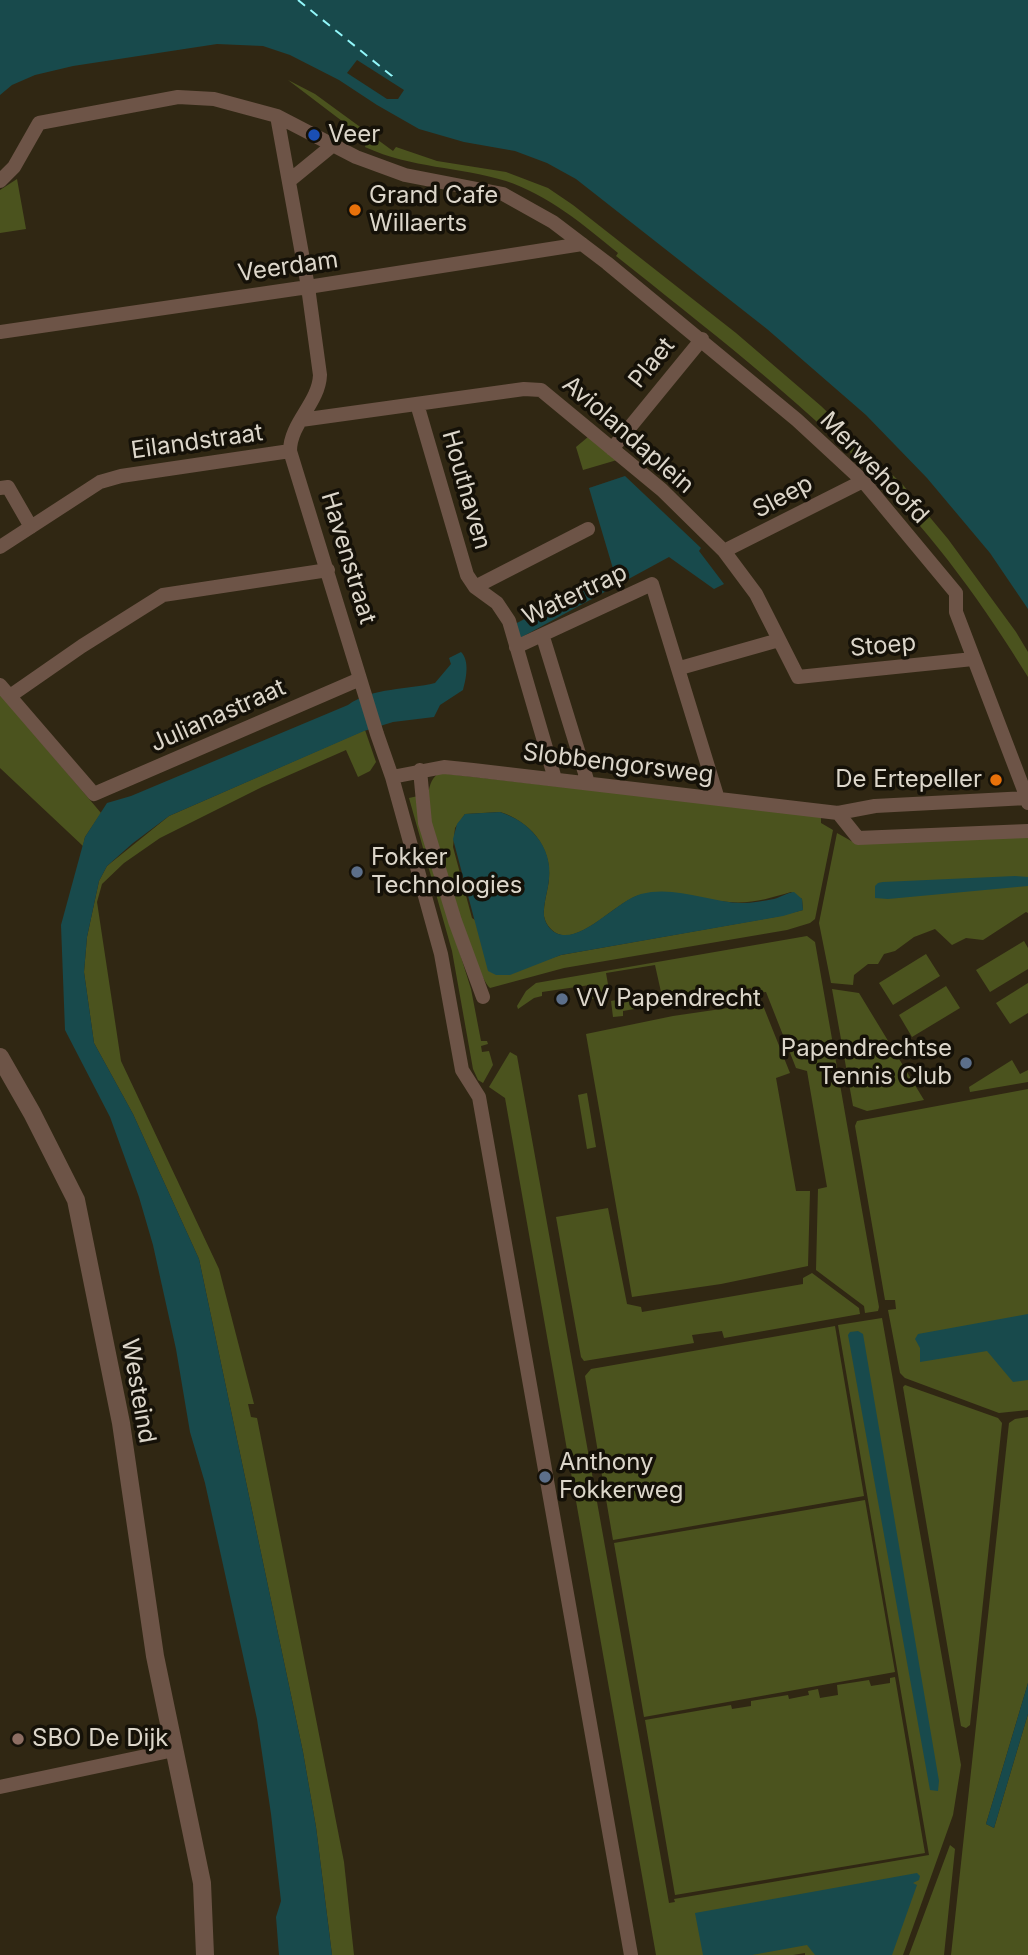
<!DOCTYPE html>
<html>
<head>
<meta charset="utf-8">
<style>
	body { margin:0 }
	canvas { display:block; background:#302713 }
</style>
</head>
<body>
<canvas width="1028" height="1955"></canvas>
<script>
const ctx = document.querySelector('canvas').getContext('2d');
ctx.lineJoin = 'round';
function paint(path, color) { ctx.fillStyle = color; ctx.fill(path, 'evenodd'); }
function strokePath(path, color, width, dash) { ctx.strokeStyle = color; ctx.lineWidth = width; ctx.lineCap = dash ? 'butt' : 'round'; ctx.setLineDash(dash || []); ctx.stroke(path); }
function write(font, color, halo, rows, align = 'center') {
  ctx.font = font + ' Inter,sans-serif'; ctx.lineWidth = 7; ctx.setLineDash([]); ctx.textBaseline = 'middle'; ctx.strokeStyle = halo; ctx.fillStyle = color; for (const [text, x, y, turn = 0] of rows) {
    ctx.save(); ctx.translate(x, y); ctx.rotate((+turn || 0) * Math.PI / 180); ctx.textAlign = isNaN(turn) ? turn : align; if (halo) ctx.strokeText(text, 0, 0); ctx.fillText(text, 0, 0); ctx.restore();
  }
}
paint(new Path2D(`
	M288,80l27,14 78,57 3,-4 41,14 69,11 42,16 25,17 163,128 85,73 82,79 45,54 68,93 12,20v25c-43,-70 -93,-140 -152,-199 -80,-81 -171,-151 -260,-222l2,-3c-34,-28 -70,-58 -112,-72 -48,-15 -93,-12 -141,-34l2,-7z
	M17,179l9,50 -26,4v-43z
	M588,437l29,23 -34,10 -7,-23z
	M0,694l101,119 -16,24 -2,9 -83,-78z
	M365,730l11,32 -6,9 -12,6 -12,-27 -84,37 -102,51 -36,25 -22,21 -5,18 24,159 98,208 35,135h-6l3,13 6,1 87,444 10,93h-22l-16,-128 -13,-75 -104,-493 -66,-145 -39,-71 -10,-71 3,-35 12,-56 8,-15 62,-50z
	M439,773l382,43v7l12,7 -18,89 -5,4 -23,7 -223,38 -74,20c-15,-14 -59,-151 -61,-175 -1,-14 -3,-31 10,-40zM500,812c29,9 52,34 49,67 -1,11 -6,25 -5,37 1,7 6,13 12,17 24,13 60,-32 84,-38 30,-8 59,5 89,7 23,2 41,-4 62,-10l11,7 1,11 -28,7 -214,38 -21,7 -68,-44 -19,-71 2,-19 10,-14z
	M418,796l2,29 51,164 10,52h6l1,3 -7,2 1,6 7,-1 4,14 -10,18 -5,-3 -5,-11 -21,-118 -43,-153z
	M837,833l16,9 175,-5v40l-150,6 150,3v27l-2,-1 -43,28 -17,-2 -14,7 -17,-16 -21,8 -19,14 -11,3 -6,10h-10l-14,11 -1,10 -22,-2 -12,-60z
	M807,936l8,6 64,365 -1,4 -13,2 -1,-7 -48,-36 2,-81 9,-2 -20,-116 -11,-3 -30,-76 -13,1 -2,-5 -128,23v5l-10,1 -2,-16 50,-9 -6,-27 -49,8 4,23 -18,3 -2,-14 -48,7v4l-8,2 -16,11 -1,-3 9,-15 10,-8z
	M1024,941l4,7v21l-38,23 -14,-22z
	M926,954l14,22 -47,29 -14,-22z
	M1028,983v30l-18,11 -14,-21z
	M946,986l14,22 -48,29 -13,-22z
	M832,989l27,4 65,107 -57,11 -14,-5z
	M762,1003l28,70 -14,5 20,113h14l-2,75 -87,18 -89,13 -46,-263 87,-18z
	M510,1052l7,4 152,847 6,-1 -1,-3 255,-44 -91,-530 44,-7 79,447 -8,50 -50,140h-98v-2l-12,2h-137l-151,-857 -16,-11z
	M1012,1060l8,14 8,-4v12l-58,10 -1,-5z
	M1028,1089v321l-29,3 -94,-35 -5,-5 -12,-63 8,-1 -1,-9h-10l-30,-174 2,-5z
	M587,1093l9,54 -9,2 -9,-54z
	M608,1208l19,96 14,3 1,5 161,-28v-6l9,-5 47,35 1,6 -136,24 -2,-7 -30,4 2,8 -110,18 -3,-4 -25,-140z
	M835,1326l29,170 -251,44 -28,-164 6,-7z
	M905,1385l93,33 4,5 -32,302 -4,3 -5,-2 -58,-339z
	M1028,1417v266l-42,141 8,4 34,-114v241h-77l58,-532 6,-4z
	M865,1500l30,172 -251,45 -30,-174z
	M895,1677l30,176 -250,42 -30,-175 86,-15 1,4 19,-3v-5l37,-6 1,4 20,-4 -1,-4 10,-2 2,9 18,-3 -1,-10 32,-5 2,6 19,-3v-5z
	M950,1845l5,4 -11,106h-35z`), '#4b531e');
paint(new Path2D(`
	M0,0h1028v609l-38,-56 -63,-75 -61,-63 -99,-86 -191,-150 -29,-16 -32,-12 -51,-9 -45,-13 -42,-24 -38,-25 -49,-25 -27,-9 -46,-2 -144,22 -38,9 -23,10 -12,10z
	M625,476l76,72 -2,3 25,33 -10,5 -45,-32 -149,81 -5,-14 99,-52 -25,-84z
	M461,652c9,9 5,27 2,38l-23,15 -6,12 -41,5 -29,9 -195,85 -36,27 -26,23 -8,15 -12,56 -3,35 10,71 39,71 66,145 104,493 13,75 16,128h-53l-3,-38 5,-16 -10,-87 -14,-95 -52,-236 -15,-51 -14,-83 -23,-104 -14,-48 -29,-80 -45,-87 -4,-105 24,-88 22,-34 24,-7 217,-91c25,-18 60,-15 87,-22l16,-19 -2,-6z
	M500,812c29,9 53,35 49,67 -1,12 -6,25 -5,37 1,7 6,14 12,17 25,12 60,-32 85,-39 33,-9 68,8 101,9 10,0 21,-2 32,-4 7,-2 12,-6 20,-7l8,7 1,11 -20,6 -222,39 -51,20h-14l-8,-4 -35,-132 4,-15 8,-10z
	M1015,876l13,1v9l-140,13 -13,-1v-12l3,-3 5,-1z
	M1028,1314v66l-15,2 -26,-31 -67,11v-14l-5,-9 3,-5z
	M858,1331l5,3 76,447 -1,10 -8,-1 -82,-455 2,-3z
	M1028,1683v31l-34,114 -8,-4z
	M917,1873l3,3 -1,4 -6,3 4,2 -25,70h-77l-8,-10 -55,10h-49l-8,-42z`), '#184a4c');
paint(new Path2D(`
	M357,60l47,30 -6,9h-11l-40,-26z`), '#302713');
strokePath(new Path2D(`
	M298,0l94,76v7`), '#92f7fa', 2, [9, 7]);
strokePath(new Path2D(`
	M0,181l14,-14 25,-44 139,-26 36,2 63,17 79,41 49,18 98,19 50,28 54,41 190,157 66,61 93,112v19l71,186
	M289,181l44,-36
	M0,332l308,-45 274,-43
	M417,404l50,171 8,12 22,16 12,18 46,158
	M301,420l223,-31 17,1 121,100 62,61 32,43 42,83 175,-18
	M612,449l90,-110
	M290,451l87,283 15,43 49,177 21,116 17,27 152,858
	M0,488l8,-1 23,40
	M0,547l100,-65 21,-6 169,-25c0,-28 29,-48 30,-76l-12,-88 -31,-171
	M724,551l139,-70
	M475,587l113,-58
	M543,637l45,146
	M516,647l136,-63 66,215
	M680,668l99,-28
	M0,685l94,109 266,-115
	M10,696l72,-50 81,-51 165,-25
	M420,770l5,53 30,98 28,76
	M392,777l52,-10 29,3 365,43 37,-7 152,-8 1,5
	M838,813l20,25 170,-7
	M0,1787l174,-37`), '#6d5447', 14);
strokePath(new Path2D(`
	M0,1057l32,56 44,87 45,223 34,233 47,227 3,72`), '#6d5447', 18);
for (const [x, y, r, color] of [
	[314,135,7,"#1a4fb4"],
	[355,210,7,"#e8710a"],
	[996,780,7,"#e8710a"],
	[357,872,7,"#5c6f8a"],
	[562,999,7,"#5c6f8a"],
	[966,1063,7,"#5c6f8a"],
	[545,1477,7,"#5c6f8a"],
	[18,1739,7,"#8d6e63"]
]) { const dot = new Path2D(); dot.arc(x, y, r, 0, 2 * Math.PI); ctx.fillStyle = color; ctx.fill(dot); strokePath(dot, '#151108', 2.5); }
write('24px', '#dcd6ca', '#151108', [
	["Veer",328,135],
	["Grand Cafe",369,196],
	["Willaerts",369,224],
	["De Ertepeller",982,780,"right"],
	["Fokker",371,858],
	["Technologies",371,886],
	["VV Papendrecht",576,999],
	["Papendrechtse",952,1049,"right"],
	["Tennis Club",952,1077,"right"],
	["Anthony",559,1463],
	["Fokkerweg",559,1491],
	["SBO De Dijk",32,1739]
], 'left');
write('24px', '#dcd6ca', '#151108', [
	["Veerdam",288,267,-8],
	["Plaet",652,363,-51],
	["Aviolandaplein",628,435,41],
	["Eilandstraat",197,442,-8],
	["Merwehoofd",874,468,46],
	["Houthaven",466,490,74],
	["Sleep",783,497,-28],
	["Havenstraat",348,558,73],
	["Watertrap",575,595,-25],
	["Stoep",883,646,-5],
	["Julianastraat",218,716,-24],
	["Slobbengorsweg",618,764,7],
	["Westeind",138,1391,80]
]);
</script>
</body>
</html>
